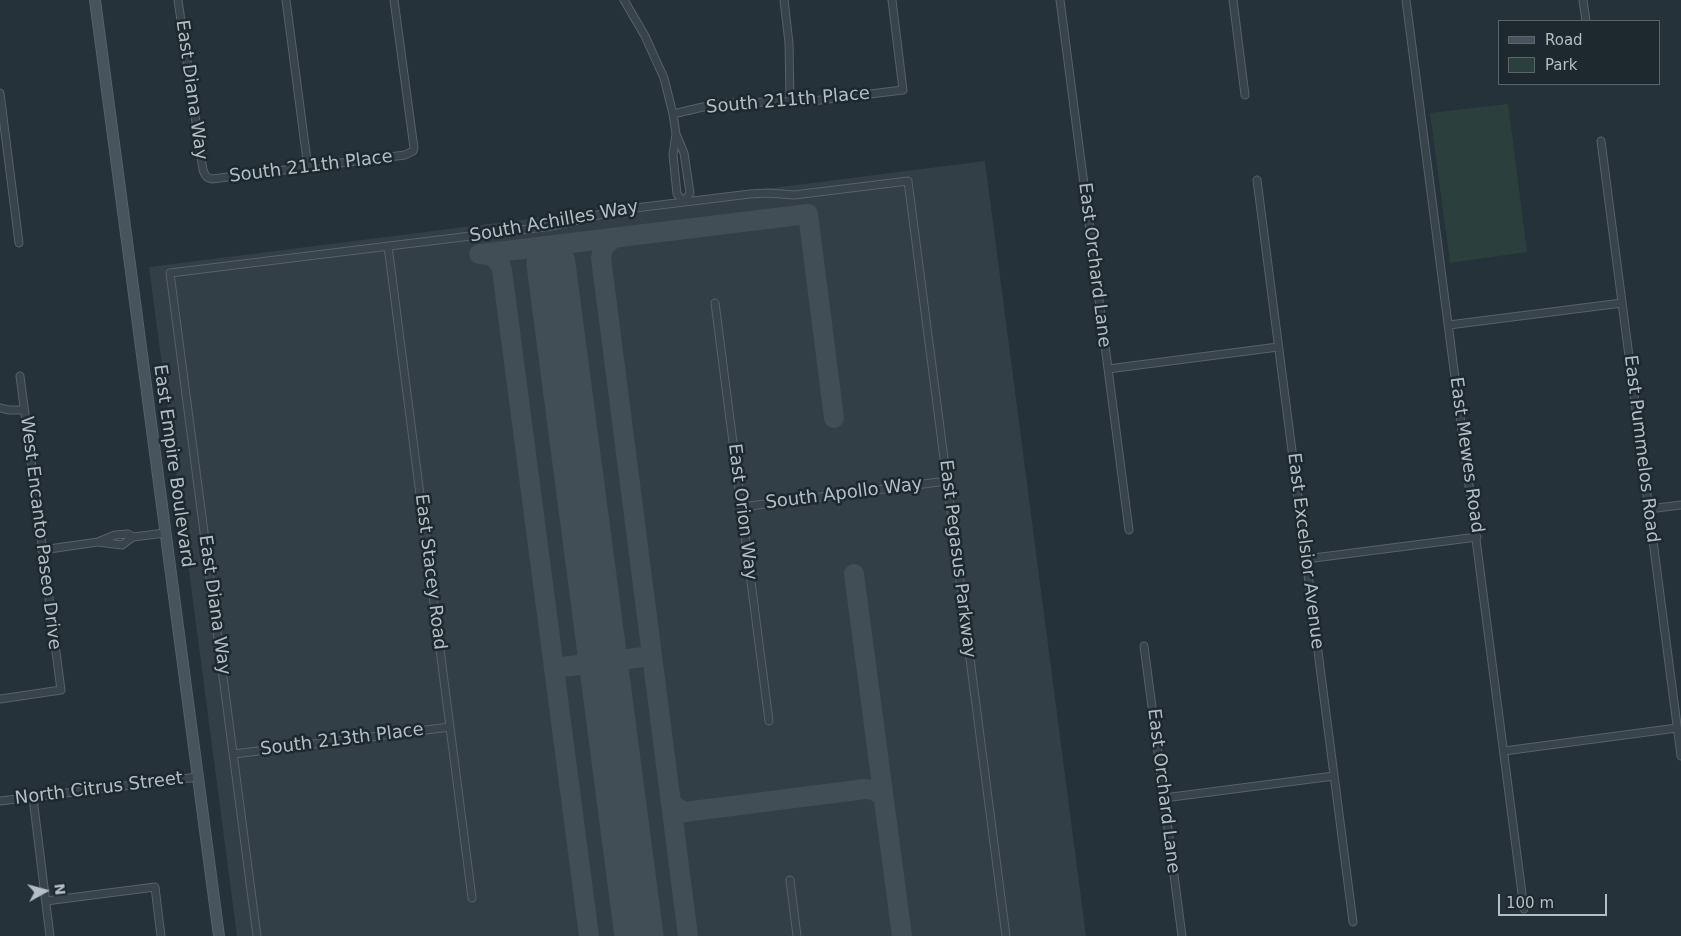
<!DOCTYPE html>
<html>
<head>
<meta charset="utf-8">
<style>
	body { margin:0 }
	#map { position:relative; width:1681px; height:936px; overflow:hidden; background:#25323a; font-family:"DejaVu Sans",sans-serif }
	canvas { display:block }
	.legend { position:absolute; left:1498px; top:20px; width:162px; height:65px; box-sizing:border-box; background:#1d282f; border:1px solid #59646b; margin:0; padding:6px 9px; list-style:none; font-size:15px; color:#b4bec6 }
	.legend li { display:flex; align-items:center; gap:10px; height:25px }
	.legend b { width:25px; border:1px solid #59646b }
	.north { position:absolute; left:20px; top:866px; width:50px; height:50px; -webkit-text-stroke:4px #1d282f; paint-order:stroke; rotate:83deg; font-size:14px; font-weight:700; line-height:20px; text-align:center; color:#b4bec6 }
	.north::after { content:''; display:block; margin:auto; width:18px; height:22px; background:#b4bec6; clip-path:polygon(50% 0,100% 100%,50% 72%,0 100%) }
	.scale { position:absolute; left:1498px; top:894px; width:109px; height:22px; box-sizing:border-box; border:2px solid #b4bec6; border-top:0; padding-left:6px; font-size:15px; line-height:18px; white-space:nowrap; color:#b4bec6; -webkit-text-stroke:4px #1d282f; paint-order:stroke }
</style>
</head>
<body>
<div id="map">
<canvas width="1681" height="936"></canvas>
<ul class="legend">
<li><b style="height:6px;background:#47535d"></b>Road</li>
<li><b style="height:14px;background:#2b403d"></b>Park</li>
</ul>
<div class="north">N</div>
<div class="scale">100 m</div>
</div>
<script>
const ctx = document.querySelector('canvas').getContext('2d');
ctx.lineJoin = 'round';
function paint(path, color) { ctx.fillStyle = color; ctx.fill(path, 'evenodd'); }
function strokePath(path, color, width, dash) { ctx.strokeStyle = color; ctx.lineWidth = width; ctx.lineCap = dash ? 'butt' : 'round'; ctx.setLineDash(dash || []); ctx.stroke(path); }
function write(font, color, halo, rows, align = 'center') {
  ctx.font = font + ' "DejaVu Sans",sans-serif'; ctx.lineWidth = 5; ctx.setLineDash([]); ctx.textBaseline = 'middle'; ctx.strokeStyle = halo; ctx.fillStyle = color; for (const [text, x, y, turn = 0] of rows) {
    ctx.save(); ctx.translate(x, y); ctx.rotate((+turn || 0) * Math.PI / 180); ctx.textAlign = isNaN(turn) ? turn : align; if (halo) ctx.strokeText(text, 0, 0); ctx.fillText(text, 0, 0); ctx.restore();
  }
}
paint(new Path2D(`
	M985,161l101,775h-849l-88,-669z`), '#333f47');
paint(new Path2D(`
	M1508,104l19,148 -77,11 -20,-150z`), '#2b403d');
strokePath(new Path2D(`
	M616,237c-9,6 -14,10 -15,21l87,678
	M479,254c11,0 20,4 23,16l87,666
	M481,254l327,-40 26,204
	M854,574l48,362
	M554,668l98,-12
	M671,802l6,6 8,4 180,-23c8,0 15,4 19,10`), '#414e56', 20);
strokePath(new Path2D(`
	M551,264l88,672`), '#414e56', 49);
const street = new Path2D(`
	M178,0l25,170c2,5 3,8 9,9l193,-24 8,-4 1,-3 -20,-148
	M286,0l22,168
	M624,0l21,36 19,42 9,36 3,20 8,19 6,40 -6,9 -7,-8 -4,-39 3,-21
	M784,0l5,43 1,59
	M1060,0l69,530
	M1233,0l12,95
	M1406,0l118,909
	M1583,0l3,21
	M0,93l19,150
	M673,114l30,-7 28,-4 81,-2 91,-11 -11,-90
	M1601,141l80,615
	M1257,180l96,742
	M388,246l84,652
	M715,303l54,418
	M1449,325l173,-22
	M1108,369l170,-22
	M0,408l9,2h15
	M742,507l205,-26
	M1649,509l32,-4
	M98,542l17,-7 13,-1 5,3 32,-4
	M42,550l56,-8 24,3 11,-8
	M1306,559l171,-22
	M1144,646l38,290
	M0,699l61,-9 -41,-314
	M1504,751l173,-23
	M234,754l216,-27
	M33,798l17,138
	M1164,798l170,-22
	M0,801l198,-24
	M790,880l7,56
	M46,901l109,-14 6,49
	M257,936l-87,-663 382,-47 67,-16 131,-16 18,-1 26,2 114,-14 98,755`);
const secondary = new Path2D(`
	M95,0l124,936`);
strokePath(street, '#566168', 9);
strokePath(secondary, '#566168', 12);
strokePath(street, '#38434b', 7);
strokePath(secondary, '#47535d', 10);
write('18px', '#b4bec6', '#1d282f', [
	["East Diana Way",191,90,82],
	["South 211th Place",788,101,-5],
	["South 211th Place",311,167,-7],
	["South Achilles Way",554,222,-10],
	["East Orchard Lane",1094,265,83],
	["East Pummelos Road",1641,449,83],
	["East Mewes Road",1466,455,82],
	["East Empire Boulevard",173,466,82],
	["South Apollo Way",844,494,-7],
	["East Orion Way",742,512,83],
	["West Encanto Paseo Drive",40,533,83],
	["East Excelsior Avenue",1305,551,83],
	["East Pegasus Parkway",957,559,83],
	["East Stacey Road",430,572,83],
	["East Diana Way",214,605,82],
	["South 213th Place",342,740,-7],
	["North Citrus Street",99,789,-7],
	["East Orchard Lane",1163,791,83]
]);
</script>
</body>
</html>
